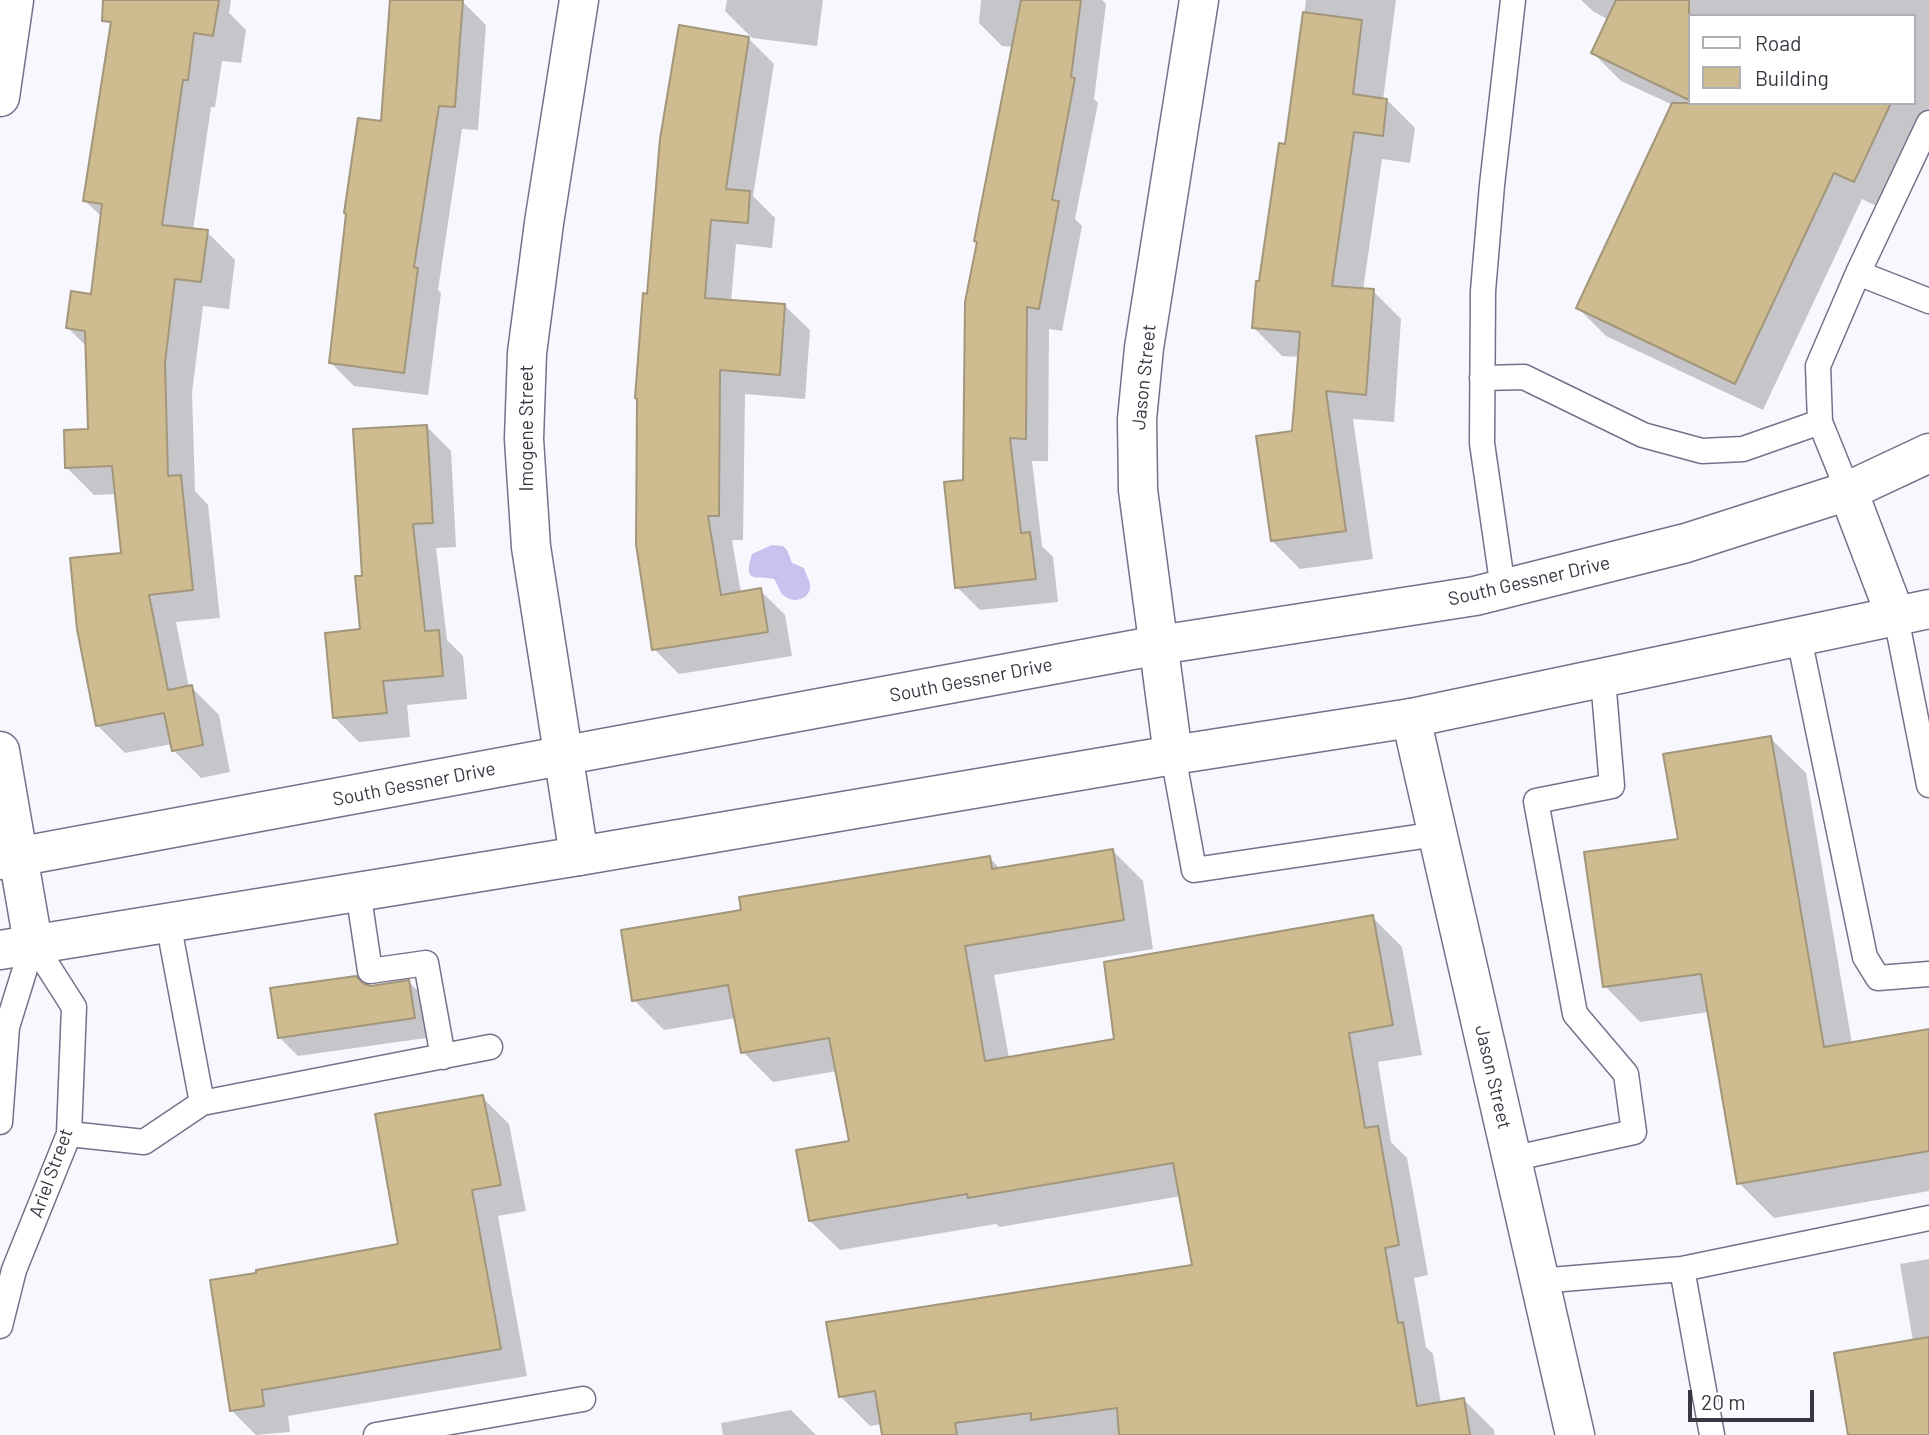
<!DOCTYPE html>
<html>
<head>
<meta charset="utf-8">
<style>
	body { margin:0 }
	#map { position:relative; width:1929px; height:1435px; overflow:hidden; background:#f8f7fd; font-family:Barlow,sans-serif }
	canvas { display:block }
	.legend { position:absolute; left:1688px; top:14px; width:228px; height:91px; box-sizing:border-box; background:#fff; border:2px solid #b0afb3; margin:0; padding:9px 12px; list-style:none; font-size:21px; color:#393742 }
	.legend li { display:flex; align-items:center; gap:14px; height:35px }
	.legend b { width:35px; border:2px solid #b0afb3 }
	.scale { position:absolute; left:1688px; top:1390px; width:126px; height:32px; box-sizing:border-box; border:4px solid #393742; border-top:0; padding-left:9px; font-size:21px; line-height:24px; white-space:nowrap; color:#393742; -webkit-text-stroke:5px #fff; paint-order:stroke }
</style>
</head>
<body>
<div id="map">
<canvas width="1929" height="1435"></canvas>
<ul class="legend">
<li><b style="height:9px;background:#fff"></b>Road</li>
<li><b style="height:19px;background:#cebc90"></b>Building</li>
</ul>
<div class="scale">20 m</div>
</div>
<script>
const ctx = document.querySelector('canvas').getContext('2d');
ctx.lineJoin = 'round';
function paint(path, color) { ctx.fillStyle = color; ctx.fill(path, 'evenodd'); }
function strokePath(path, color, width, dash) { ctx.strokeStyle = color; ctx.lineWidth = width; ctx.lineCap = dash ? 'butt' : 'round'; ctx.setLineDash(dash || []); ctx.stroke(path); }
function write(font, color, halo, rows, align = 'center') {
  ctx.font = font + ' Barlow,sans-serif'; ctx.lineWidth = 5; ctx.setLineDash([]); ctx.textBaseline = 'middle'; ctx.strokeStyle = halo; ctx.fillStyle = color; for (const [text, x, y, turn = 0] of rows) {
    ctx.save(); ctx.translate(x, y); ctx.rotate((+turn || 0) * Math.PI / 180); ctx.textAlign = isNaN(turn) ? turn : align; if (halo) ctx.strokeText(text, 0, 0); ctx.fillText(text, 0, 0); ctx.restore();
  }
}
paint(new Path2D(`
	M772,545l11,1 4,4 5,13 12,5c1,5 5,11 6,16 2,16 -18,21 -28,10 -3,-4 -5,-11 -8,-15 -17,-4 -32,6 -22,-25z`), '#cbc1ee');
paint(new Path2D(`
	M116,0h115l-2,13 17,17 -5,33 -19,-2 -7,46h-4l-18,123 14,2 28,28 -6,49 -26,-3 -11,86 3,99 13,14 12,113 -44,4 13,66 2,-1 28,28 11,57 -29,6 -28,-28 -1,-6 -47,9 -28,-28 26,-171 -6,-60 -23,1 -28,-28 24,-36 -3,-84 -19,-19 24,-33 10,-78 -17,-16z
	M392,0l70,1 24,24 -8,105 -16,-1 -24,161 3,3 -13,102 -74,-9 -24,-24 52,-239z
	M727,0h96l-6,46 -65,-8 -27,-27z
	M981,0h121l4,4 -12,95 4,4 -23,116 7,7 -20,105 -13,-2 -1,132h-16l10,85 11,11 5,45 -78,8 -23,-23 8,-106 49,-434 -12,-1 -23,-23z
	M1306,0h90l-13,100h4l28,28 -5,35 -28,-4 -19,131 10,1 28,28 -7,103 -41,-3 20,140 -73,10 -28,-28 22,-108 6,-76 -18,-1 -28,-28 33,-182z
	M1581,0h348v110l-47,99 -20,-10 -99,211 -157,-74 -28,-28 95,-203 -52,-24 -28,-28 16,-33 -15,-8zM1689,16h224v87h-224z
	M749,39l25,25 -21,132 22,22 -3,30 -36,-4 -5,57 53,4 26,25 -5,69 -60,-5 -2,146h-11l9,53 19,-3 25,25 7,41 -113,18 -25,-25 -5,-353z
	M426,426l25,25 5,96 -20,1 11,92 16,16 4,43 -60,6 3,32 -51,5 -24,-24 27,-88 1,-53z
	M1770,738l36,35 46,271 77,-13v160l-155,27 -35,-35 -30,-171 -69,10 -35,-36 75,-146z
	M1113,851l30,30 10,68 -159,26 15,83 107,-18 256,-123 30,30 20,108 -44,7 13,80 16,16 21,117 -14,3 12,69 7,7 8,50 23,-4 30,30 1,5h-611l-2,-11 -12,2 -30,-30 354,-130 -13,-70 -181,31 -4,-3 -156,26 -30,-29 41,-78 -14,-72 -64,11 -30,-30 -7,-34 -72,12 -30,-30 109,-88 247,-54 11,12z
	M409,982l19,19 5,36 -135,19 -19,-19 85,-51 7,2z
	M482,1097l27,27 17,87 -28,5 29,160 -239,40 2,16 -34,3 -25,-25 27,-135 142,-29z
	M1929,1259v176h-79l63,-94 -13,-77z
	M791,1410l25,25h-93l-2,-12z`), '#0003');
const building = new Path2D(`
	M103,0h116l-6,36 -19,-3 -6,47h-5l-21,145 46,5 -7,52 -26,-3 -10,84 3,113 13,-1 12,115 -44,5 19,95 24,-5 11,60 -31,6 -8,-38 -68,13 -19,-97 -7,-71 51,-5 -9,-87 -47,2 -1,-38 24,-1 -3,-98 -19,-3 5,-37 20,3 11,-90 -19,-3 28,-179 -9,-1z
	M390,0h73l-8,107 -16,-1 -25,161 4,1 -14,105 -75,-10 17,-149 -2,-1 14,-95 23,3z
	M1021,0h60l-10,77 4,1 -23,122 7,1 -20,108 -12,-2 -1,132 -16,-1 11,95 9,-1 6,47 -81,9 -11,-106 19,-2 2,-178 12,-60 -3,-1z
	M1616,0h73v100l-98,-47z
	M1303,12l59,8 -9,74 34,5 -4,37 -29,-4 -22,154 42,3 -8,106 -40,-4 20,140 -75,10 -15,-105 36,-5 8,-99 -48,-4 4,-47h3l20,-138 6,1z
	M679,25l70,12 -23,152 24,2 -2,32 -37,-3 -6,78 80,6 -5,71 -60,-5 -1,146h-11l13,79 40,-7 7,44 -116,18 -16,-106 1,-145 -2,-1 8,-105 4,1 13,-155z
	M1672,103h219l-37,79 -20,-9 -99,211 -159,-76z
	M427,425l6,98 -20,1 12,107 14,-1 4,46 -60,5 4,32 -54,5 -8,-85 35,-4 -5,-53h7l-9,-147z
	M1771,736l53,311 105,-18v122l-192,33 -36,-210 -98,13 -19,-135 94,-13 -15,-85z
	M1113,849l11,71 -159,26 20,115 129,-22 -10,-77 269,-47 20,110 -44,8 16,95 13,-2 21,119 -14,3 13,75 5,-1 14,84 47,-8 6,37h-351l-2,-27 -86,12v-7l-76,10 2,12h-75l-7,-44 -36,6 -13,-75 366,-57 -19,-102 -205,35 -1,-4 -158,27 -13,-71 53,-9 -20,-103 -88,15 -13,-68 -96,16 -11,-71 120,-20 -2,-13 251,-41 2,13z
	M356,976l8,8 7,2 38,-6 6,38 -137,20 -8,-50z
	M483,1095l18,90 -29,5 29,159 -239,41 2,16 -34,5 -20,-131 46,-7v-3l142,-26 -23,-130z
	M1929,1337v98h-81l-14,-82z`);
paint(building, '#cebc90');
strokePath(building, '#a2967b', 2);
const service = new Path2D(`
	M1858,273l71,28
	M1482,378l42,-1 119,58 59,16 41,-2 77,-27
	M1848,491l-28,-69 -2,-56 40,-93 71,-150
	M1503,589l-21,-146 1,-152 9,-106 21,-185
	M1896,617l33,168
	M1799,638l66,319 13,21 51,-4
	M1173,755l21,115 243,-36
	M358,891l12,80 56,-8 17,94
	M168,922l34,181 288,-56
	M0,1122l7,-95 26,-84
	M69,1134l75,8 58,-39
	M1511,1159l123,-27 -8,-58 -51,-60 -39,-213 76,-15 -9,-107
	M1682,1269l30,166
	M1539,1281l143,-12 247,-51
	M0,1326l14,-56 55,-136 5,-127 -41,-64
	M376,1435l207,-36`);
const minor = new Path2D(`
	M579,0l-35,223 -17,130 -3,86 7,108 48,309
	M0,97l14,-97
	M1411,718l164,717
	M0,751l33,192
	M1173,755l-35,-265 -1,-71 7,-71 55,-348`);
const secondary = new Path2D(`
	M1848,491l48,126
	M0,860l1159,-215 316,-49 211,-53 162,-52 81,-38
	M0,950l579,-94 594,-101 238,-37 518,-109`);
strokePath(service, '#76708b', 27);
strokePath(minor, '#76708b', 41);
strokePath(secondary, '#76708b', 41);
strokePath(service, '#fff', 24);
strokePath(minor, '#fff', 38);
strokePath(secondary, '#fff', 38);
write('19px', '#393742', '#fff', [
	["Jason Street",1144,377,-84],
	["Imogene Street",527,428,-90],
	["South Gessner Drive",1529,581,-13],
	["South Gessner Drive",971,680,-11],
	["South Gessner Drive",414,784,-11],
	["Jason Street",1493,1077,77],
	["Ariel Street",51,1173,-70]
]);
</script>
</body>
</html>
